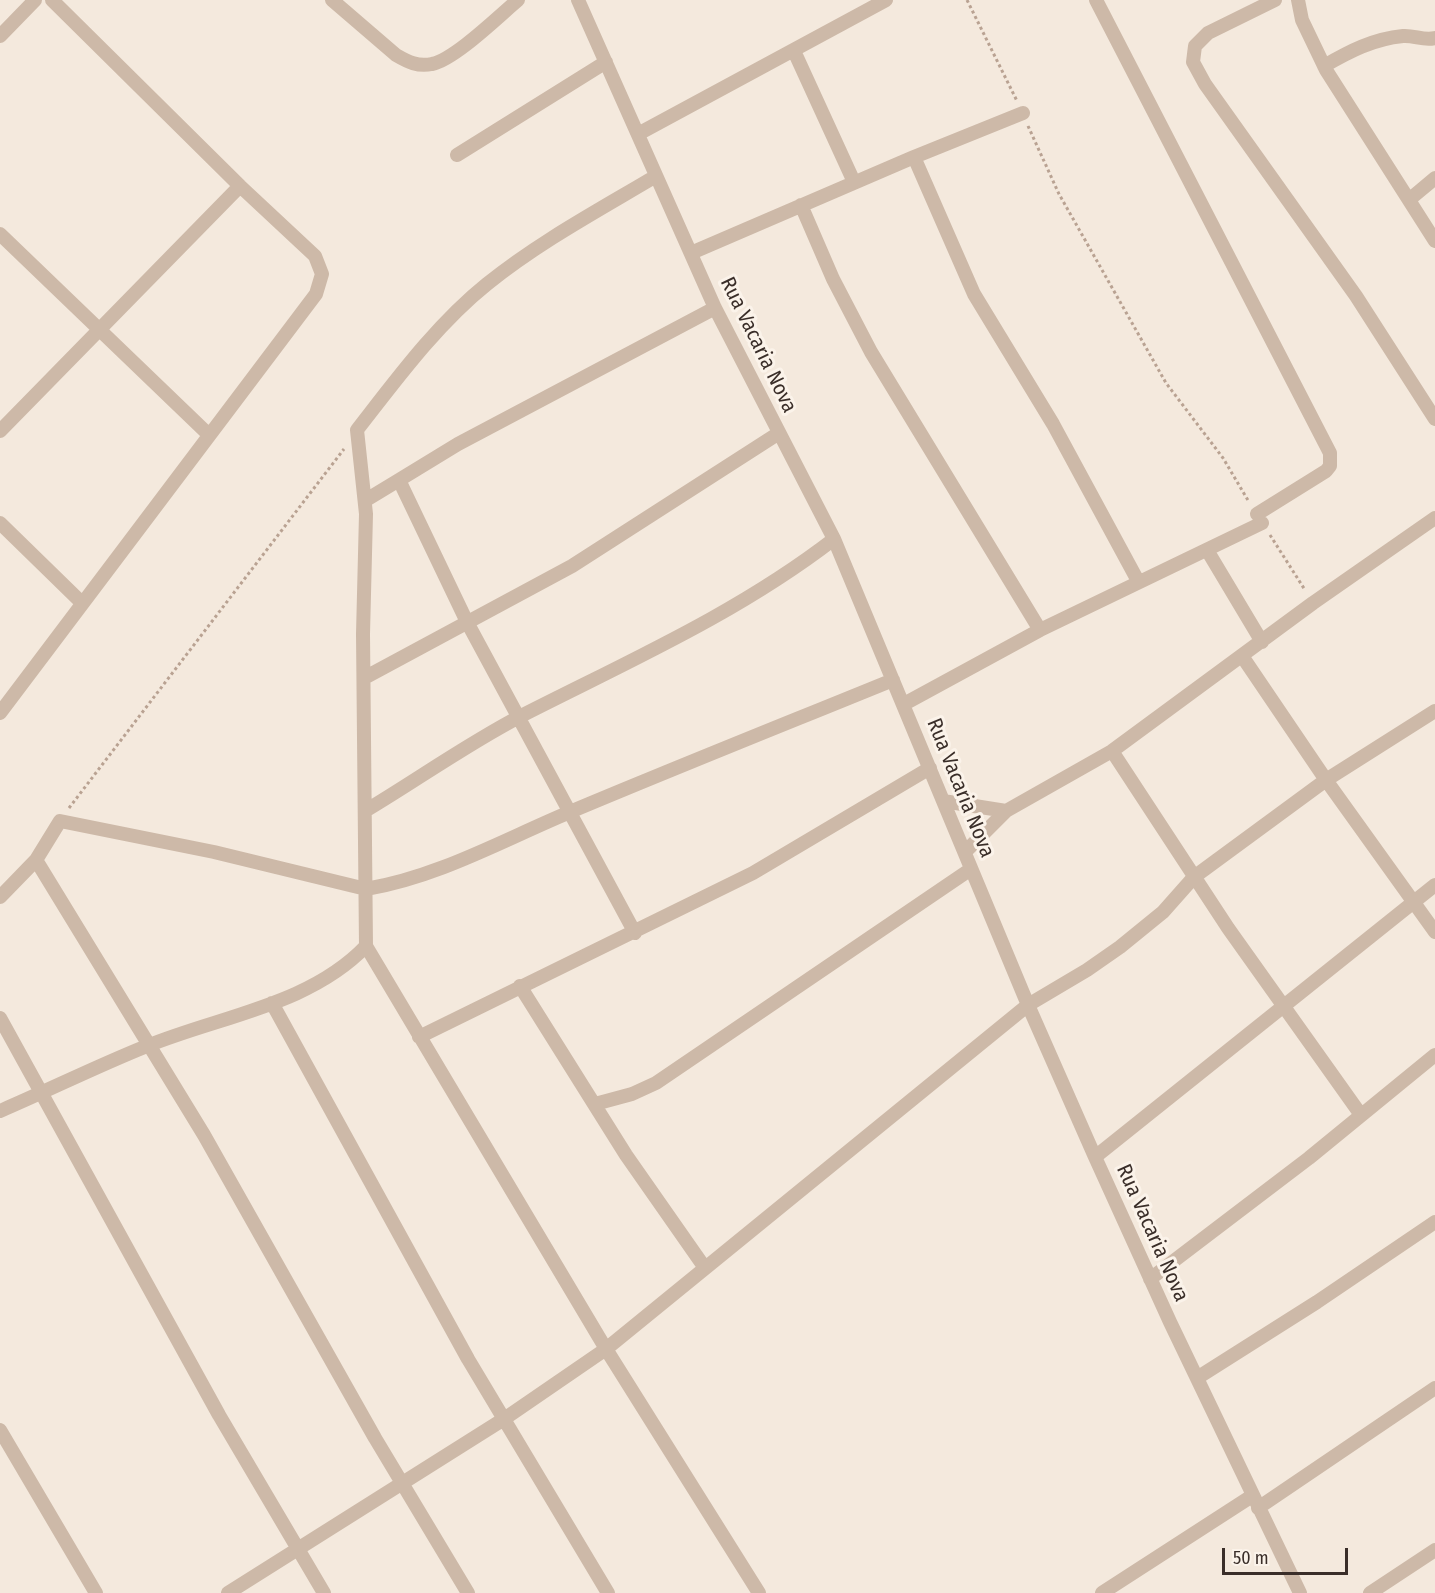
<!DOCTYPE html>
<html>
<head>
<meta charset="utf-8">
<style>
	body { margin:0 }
	#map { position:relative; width:1435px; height:1593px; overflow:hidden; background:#f4e9dd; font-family:"Fira Sans Condensed",sans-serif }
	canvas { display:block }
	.scale { position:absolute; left:1222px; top:1548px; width:126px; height:27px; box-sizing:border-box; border:3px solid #3a2e29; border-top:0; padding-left:8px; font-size:18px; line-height:21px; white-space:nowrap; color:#3a2e29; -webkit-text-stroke:4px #fbf3ea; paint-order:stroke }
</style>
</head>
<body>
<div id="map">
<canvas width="1435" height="1593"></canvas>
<div class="scale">50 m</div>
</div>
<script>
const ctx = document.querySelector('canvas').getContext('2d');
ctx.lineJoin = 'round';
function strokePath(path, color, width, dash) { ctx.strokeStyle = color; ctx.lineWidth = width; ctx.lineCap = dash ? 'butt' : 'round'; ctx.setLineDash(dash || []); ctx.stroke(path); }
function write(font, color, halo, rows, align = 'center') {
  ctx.font = font + ' "Fira Sans Condensed",sans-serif'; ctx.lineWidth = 6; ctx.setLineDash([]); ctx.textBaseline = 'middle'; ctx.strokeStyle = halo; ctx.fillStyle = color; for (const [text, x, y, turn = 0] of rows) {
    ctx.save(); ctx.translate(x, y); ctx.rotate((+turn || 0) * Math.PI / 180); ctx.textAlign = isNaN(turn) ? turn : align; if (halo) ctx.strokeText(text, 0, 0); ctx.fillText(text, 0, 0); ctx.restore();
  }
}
strokePath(new Path2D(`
	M967,0l50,101
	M1028,126l31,68 107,189 57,75 26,44
	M1270,535l35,55
	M69,808l275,-359`), '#b9a292', 3, [3, 3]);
strokePath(new Path2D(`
	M332,0l64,55c12,7 22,12 36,9 22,-4 67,-48 86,-64
	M578,0l137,308 119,231 194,466 67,152 75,165 130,271
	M1096,0l234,453v13l-4,5 -69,43
	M1275,0l-67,33 -13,13 -2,16 12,22 151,212 79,123
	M1298,0l4,20 24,50 109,171
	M0,36l35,-36
	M794,51l60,131
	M1324,66c26,-15 49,-27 79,-30 11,-1 21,5 32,2
	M638,134l248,-134
	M457,155l149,-93
	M914,157l60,137 79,130 85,157
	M656,176c-57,34 -117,66 -169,108 -50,40 -91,96 -130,146l9,84 -3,120 3,312 240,403 153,244
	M1410,199l25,-21
	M801,205l32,74 38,73 169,278
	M0,234l208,200
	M691,253l223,-96 109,-44
	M0,431l240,-245
	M366,500l33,-20
	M0,523l82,80
	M1207,550l55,92
	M1242,656l84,124 109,152
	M364,678l208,-112 207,-133
	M904,704l136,-74 222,-107
	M0,713l316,-419 6,-20 -7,-18 -75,-70 -188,-186
	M1112,751l116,177 133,187
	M943,801l63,10
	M365,811c52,-31 102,-67 156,-95 108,-55 217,-103 313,-177
	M965,852l41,-41 106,-60 201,-148 122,-85
	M36,860l168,275 171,303 93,155
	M0,897l36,-37 24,-39 154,31 152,37c72,-12 137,-49 204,-77 107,-45 215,-88 323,-132
	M635,933l-168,-311 -68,-142 59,-36 257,-136
	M520,986l106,169 79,113
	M272,1003l196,356 140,234
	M0,1018l219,397 105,178
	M419,1037l334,-164 177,-105
	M595,1104l37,-10 24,-11 315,-214
	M0,1111c49,-21 97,-45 147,-65 73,-30 163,-41 219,-100
	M1095,1157l340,-272
	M1150,1279l159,-121 126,-103
	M1197,1378l120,-76 118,-80
	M0,1430l96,163
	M1258,1508l177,-120
	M228,1593l276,-174 102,-70 422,-344 59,-35 33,-23 43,-35 31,-35 132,-97 109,-69
	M1102,1593l150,-97
	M1370,1593l65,-43`), '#cdb9a8', 14);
write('21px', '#3a2e29', '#fbf3ea', [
	["Rua Vacaria Nova",758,345,64],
	["Rua Vacaria Nova",960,788,68],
	["Rua Vacaria Nova",1152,1233,66]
]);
</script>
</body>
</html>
